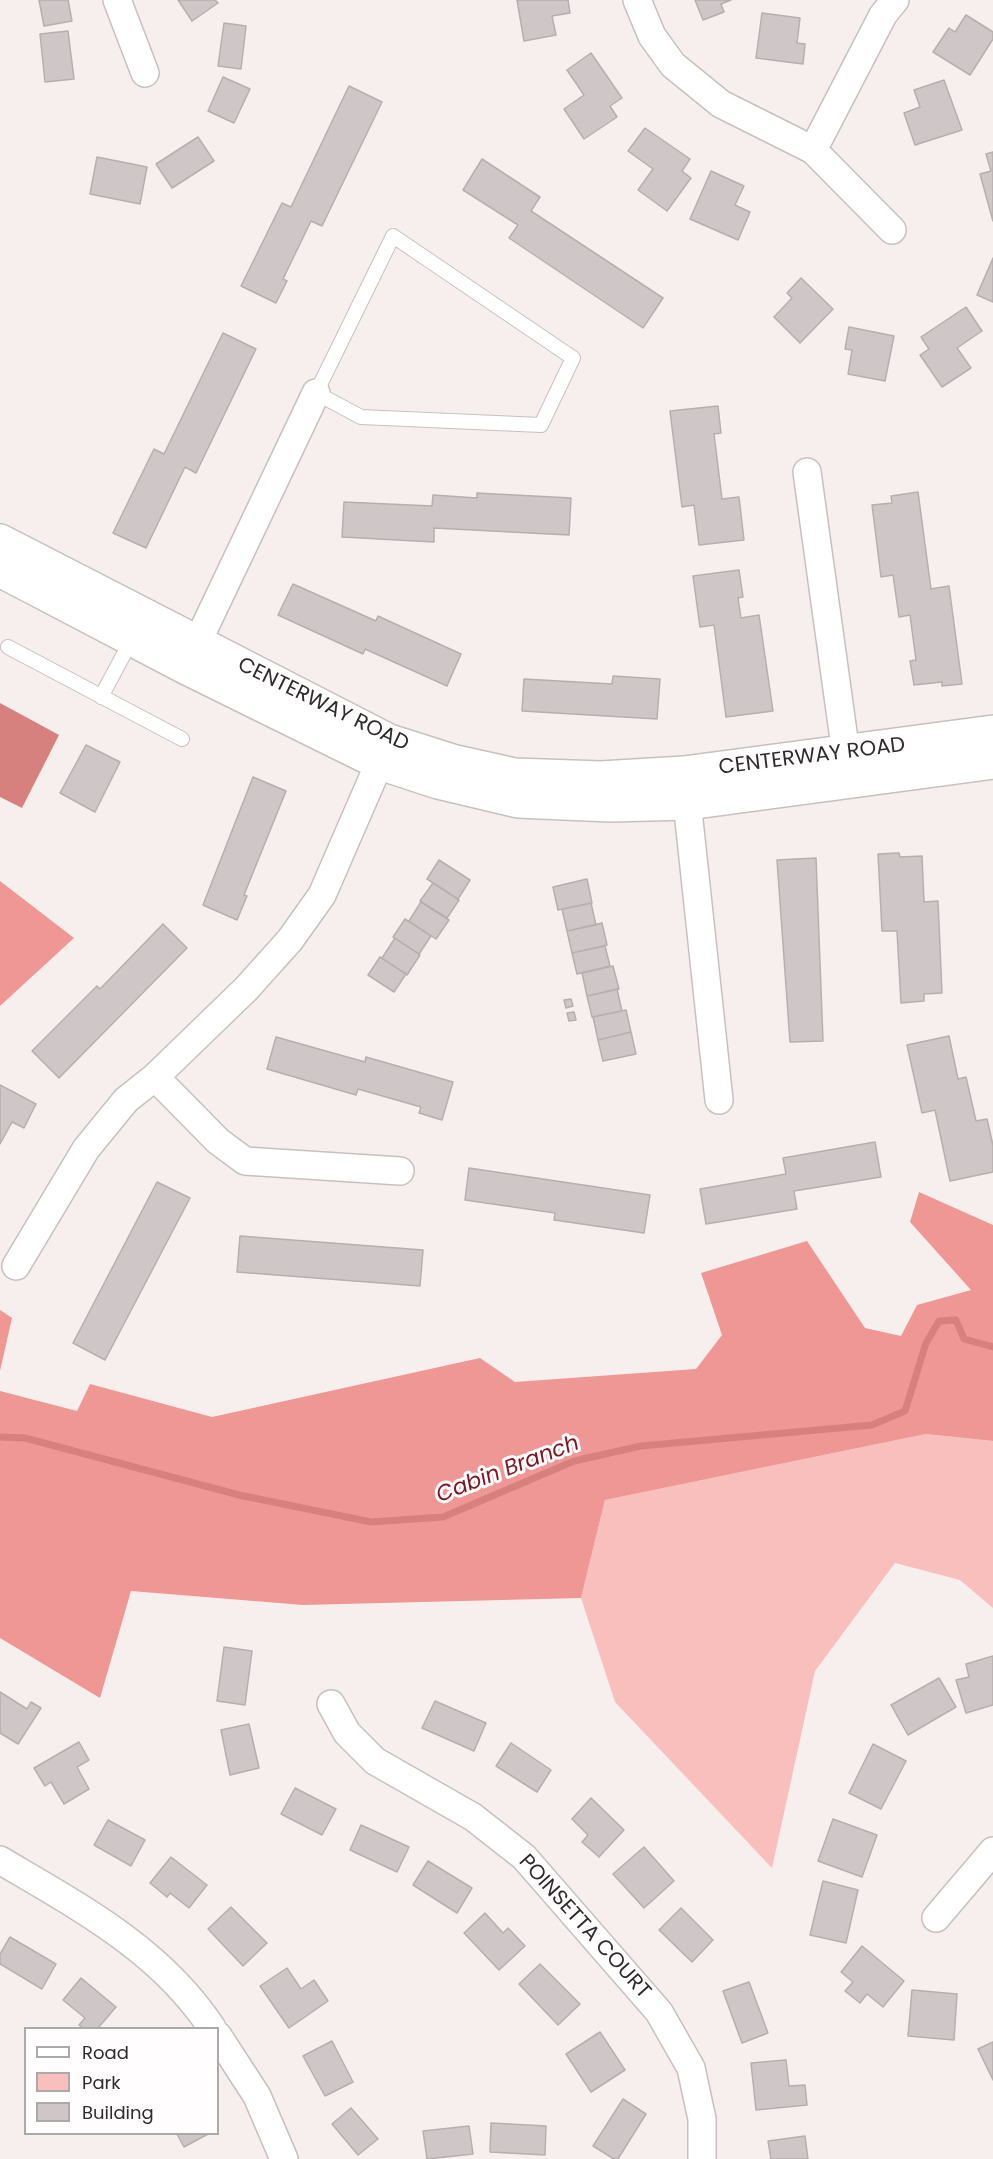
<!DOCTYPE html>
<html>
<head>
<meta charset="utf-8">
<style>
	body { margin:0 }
	#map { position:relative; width:993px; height:2159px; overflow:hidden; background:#f6efee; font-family:Poppins,sans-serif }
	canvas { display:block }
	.legend { position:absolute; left:24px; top:2027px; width:195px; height:108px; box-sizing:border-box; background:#fffdfd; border:2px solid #aba9a9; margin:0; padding:8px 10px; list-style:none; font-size:18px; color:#2e2b2b }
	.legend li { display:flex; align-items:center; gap:12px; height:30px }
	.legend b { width:30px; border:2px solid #aba9a9 }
</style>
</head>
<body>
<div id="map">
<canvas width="993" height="2159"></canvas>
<ul class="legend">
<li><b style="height:8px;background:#fff"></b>Road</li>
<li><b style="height:16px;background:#f8bfbc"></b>Park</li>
<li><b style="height:16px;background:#cfc7c7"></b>Building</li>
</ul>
</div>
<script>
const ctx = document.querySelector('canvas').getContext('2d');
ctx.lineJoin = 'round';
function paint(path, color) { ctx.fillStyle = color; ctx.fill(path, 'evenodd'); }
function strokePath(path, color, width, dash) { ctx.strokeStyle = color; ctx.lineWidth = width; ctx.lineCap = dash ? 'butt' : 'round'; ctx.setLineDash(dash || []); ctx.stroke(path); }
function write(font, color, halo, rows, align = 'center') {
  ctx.font = font + ' Poppins,sans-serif'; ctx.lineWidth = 6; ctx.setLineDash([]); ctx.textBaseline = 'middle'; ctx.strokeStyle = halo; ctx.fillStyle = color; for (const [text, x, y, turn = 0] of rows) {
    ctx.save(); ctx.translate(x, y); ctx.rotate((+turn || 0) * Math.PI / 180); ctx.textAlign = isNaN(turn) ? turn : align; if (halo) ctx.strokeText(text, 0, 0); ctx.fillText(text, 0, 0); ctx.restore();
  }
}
paint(new Path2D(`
	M926,1434l67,7v167l-33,-28 -65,-17 -80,108 -43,197 -157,-166 -34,-104 24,-98z`), '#f8bfbc');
paint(new Path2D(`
	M0,881l74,57 -74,68z
	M919,1192l74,33v216l-67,-7 -321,66 -24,98 -278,7 -172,-14 -31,107 -100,-60v-247l77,20 13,-27 122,33 268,-59 35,24 181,-13 26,-34 -21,-62 106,-32 58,87 36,8 16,-31 54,-15 -61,-68z
	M0,1310l12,8 -12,53z`), '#ef9795');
paint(new Path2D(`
	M0,703l59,32 -37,73 -22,-11z`), '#d7817f');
strokePath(new Path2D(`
	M0,1437l25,1 214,57 132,27 72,-5 131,-56 67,-15 231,-21 33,-14 21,-68 13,-22 17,-1 8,19 29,8`), '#d7817f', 7);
const building = new Path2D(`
	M39,0h29l4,21 -28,5z
	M178,0h37l3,3 -26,18z
	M517,0h51l2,13 -18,3 4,19 -32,6z
	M695,0h36l-10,4 3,8 -21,8z
	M762,13l38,5 -3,25 8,1 -2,20 -47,-6z
	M966,15l27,17v7l-23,36 -37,-23 16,-24 6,4z
	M224,23l22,3 -5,43 -23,-3z
	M68,31l6,48 -29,3 -5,-48z
	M591,53l31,45 -12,8 7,11 -33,22 -20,-30 20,-14 -17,-25z
	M223,77l27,12 -16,34 -26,-12z
	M944,80l18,50 -47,15 -11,-32 16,-6 -6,-17z
	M349,86l33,16 -60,124 -11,-5 -28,58 4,2 -11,22 -35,-17 41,-83 9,4z
	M645,128l45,31 -8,12 9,7 -24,33 -29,-21 15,-21 -25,-18z
	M198,137l16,24 -42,27 -16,-24z
	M993,152v69l-13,-47 11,-3 -5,-17z
	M97,157l50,10 -7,37 -50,-10z
	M482,159l58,38 -9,14 132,87 -20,30 -134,-90 9,-13 -55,-35z
	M711,171l33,15 -9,19 15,7 -12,28 -48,-21z
	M993,258v44l-16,-7z
	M801,278l32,31 -33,34 -26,-26 18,-19 -5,-5z
	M966,307l16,24 -25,17 14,20 -29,19 -22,-32 9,-6 -8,-12z
	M849,327l45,9 -9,45 -37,-7 4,-24 -7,-1z
	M223,333l33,16 -60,124 -11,-6 -39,81 -33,-15 41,-84 10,5z
	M718,406l3,27 -7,1 8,65 17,-2 5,43 -45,5 -5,-40 -12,2 -12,-96z
	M918,492l13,97 18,-3 13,98 -20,2v-4l-28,3 -4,-24 6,-1 -6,-45 -11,2 -6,-42 -12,2 -9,-72 20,-2 -1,-7z
	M477,493l94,5 -2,37 -135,-7v14l-92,-5 2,-35 88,4 1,-11 44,3z
	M739,570l4,27 -5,1 3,20 18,-3 14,96 -47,6 -12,-92 -14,2 -7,-51z
	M293,584l83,37 2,-5 83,38 -14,32 -82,-37 -2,5 -85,-39z
	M613,676l47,3 -3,40 -135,-8 2,-32 88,5z
	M86,745l34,17 -25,50 -35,-19z
	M253,777l33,14 -42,104 3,1 -10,24 -34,-15z
	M899,853l1,4 22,-1 2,46 14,-1 4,92 -18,1v7l-23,2 -4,-72h-15l-4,-77z
	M816,858l7,183 -33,1 -13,-182z
	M439,860l31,20 -12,19 -31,-20z
	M587,879l5,24 -34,7 -5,-23z
	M433,883l26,17 -12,18 -27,-17z
	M421,902l28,18 -13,19 -27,-18z
	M591,903l5,22 -29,6 -5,-22z
	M405,919l26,17 -12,18 -26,-17z
	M602,923l5,22 -35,8 -5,-22z
	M163,924l24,24 -128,130 -27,-27 65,-65 3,3z
	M395,938l25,17 -13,20 -25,-17z
	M605,946l5,20 -33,8 -5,-21z
	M380,957l26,17 -12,18 -26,-17z
	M613,966l6,23 -32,7 -5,-23z
	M617,989l5,22 -30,6 -5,-21z
	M571,999l2,7 -7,2 -2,-8z
	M626,1010l5,22 -33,8 -5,-23z
	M574,1012l2,8 -7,1 -2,-8z
	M631,1032l5,22 -33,7 -5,-21z
	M949,1036l9,43 8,-2 10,44 11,-2 6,26v27l-43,9 -15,-71 -13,3 -15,-68z
	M276,1037l89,25 1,-5 87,25 -11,38 -23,-7 2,-6 -63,-18 -2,6 -89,-26z
	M0,1085l36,19 -12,24 -12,-6 -12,22z
	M875,1142l6,35 -87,14 3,18 -91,15 -6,-35 86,-15 -3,-16z
	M469,1168l181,27 -6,38 -90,-13 1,-7 -90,-13z
	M157,1182l33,16 -85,162 -32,-17z
	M240,1236l183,14 -3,36 -183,-14z
	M224,1647l28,4 -7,54 -28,-4z
	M993,1656v49l-27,8 -10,-33 13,-3 -3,-13z
	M939,1678l17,29 -48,28 -17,-30z
	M0,1692l27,17 4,-7 10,6 -23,36 -18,-11z
	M435,1701l51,22 -12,28 -52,-23z
	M249,1724l10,44 -29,7 -9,-45z
	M79,1742l10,18 -12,7 12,22 -25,15 -13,-22 -6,4 -11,-18z
	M511,1743l40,27 -14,22 -41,-26z
	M873,1744l33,17 -25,48 -32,-16z
	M295,1788l41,21 -14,26 -41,-21z
	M591,1798l33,32 -25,27 -17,-15 6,-7 -16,-16z
	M833,1819l44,16 -15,42 -44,-16z
	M108,1820l37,20 -14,26 -37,-21z
	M361,1825l48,22 -12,25 -47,-22z
	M644,1847l30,34 -30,27 -31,-34z
	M171,1857l36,28 -18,23 -19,-15 -3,4 -17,-14z
	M428,1861l44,27 -15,25 -44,-28z
	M823,1881l35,9 -12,53 -36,-8z
	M231,1907l36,36 -24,23 -35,-37z
	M681,1908l32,32 -21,22 -33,-32z
	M485,1913l18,20 5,-5 17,18 -26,24 -35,-37z
	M10,1937l46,27 -14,25 -42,-25v-10z
	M862,1946l42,35 -21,26 -16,-13 -7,9 -15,-12 8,-9 -12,-10z
	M540,1964l40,40 -22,21 -39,-41z
	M287,1968l14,21 13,-9 14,21 -39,27 -29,-42z
	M81,1978l35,29 -18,21h-15l-4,-3 6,-7 -22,-18z
	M749,1982l19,51 -26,10 -19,-52z
	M912,1990l45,4 -3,46 -46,-4z
	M600,2032l25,38 -34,22 -25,-38z
	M332,2041l21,41 -28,14 -22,-40z
	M993,2042v38l-15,-31z
	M786,2060l3,26 16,-1 2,20 -51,5 -5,-47z
	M623,2099l23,15 -28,45h-4l-21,-13z
	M351,2108l27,31 -20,16 -26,-31z
	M491,2123l55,3 -1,29 -55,-3z
	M469,2126l4,28 -46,5 -4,-28z
	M177,2134h31l-24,13z
	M805,2136l3,23h-37l-3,-18z`);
paint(building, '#cfc7c7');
strokePath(building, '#b7afaf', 1.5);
const service = new Path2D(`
	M393,236l180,122 -32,67 -180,-8 -45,-24z
	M8,647l174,92
	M101,697l32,-60`);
const minor = new Path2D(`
	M117,0l28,73
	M637,0l15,36 21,29 48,39 92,46 79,80
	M813,150l70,-135 12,-15
	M807,472l39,282
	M189,660l127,-267
	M685,783l34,317
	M155,1077l63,64 27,20 155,10
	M16,1266l70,-117 40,-49 29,-23 91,-88 44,-49 32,-45 66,-152
	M331,1704l16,29 28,28 98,56 51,40 135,155 32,56 11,51v40
	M0,1860c79,47 160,89 212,168
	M936,1918l57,-67
	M218,2036l39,60 27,63`);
const tertiary = new Path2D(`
	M0,541l389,200 63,20 63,14 86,3 83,-5 309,-41
	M0,570l185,97 195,96 58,19 80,19 93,4 77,-2 305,-41`);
strokePath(service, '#c8c0c0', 16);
strokePath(minor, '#c8c0c0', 30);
strokePath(tertiary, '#c8c0c0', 36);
strokePath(service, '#fff', 14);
strokePath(minor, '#fff', 27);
strokePath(tertiary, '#fff', 33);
write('21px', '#2e2b2b', '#fffdfd', [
	["CENTERWAY ROAD",323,705,26],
	["CENTERWAY ROAD",812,757,-7],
	["POINSETTA COURT",584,1927,48]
]);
write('italic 22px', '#7d1420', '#fffdfd', [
	["Cabin Branch",508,1470,-21]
]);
</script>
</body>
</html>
